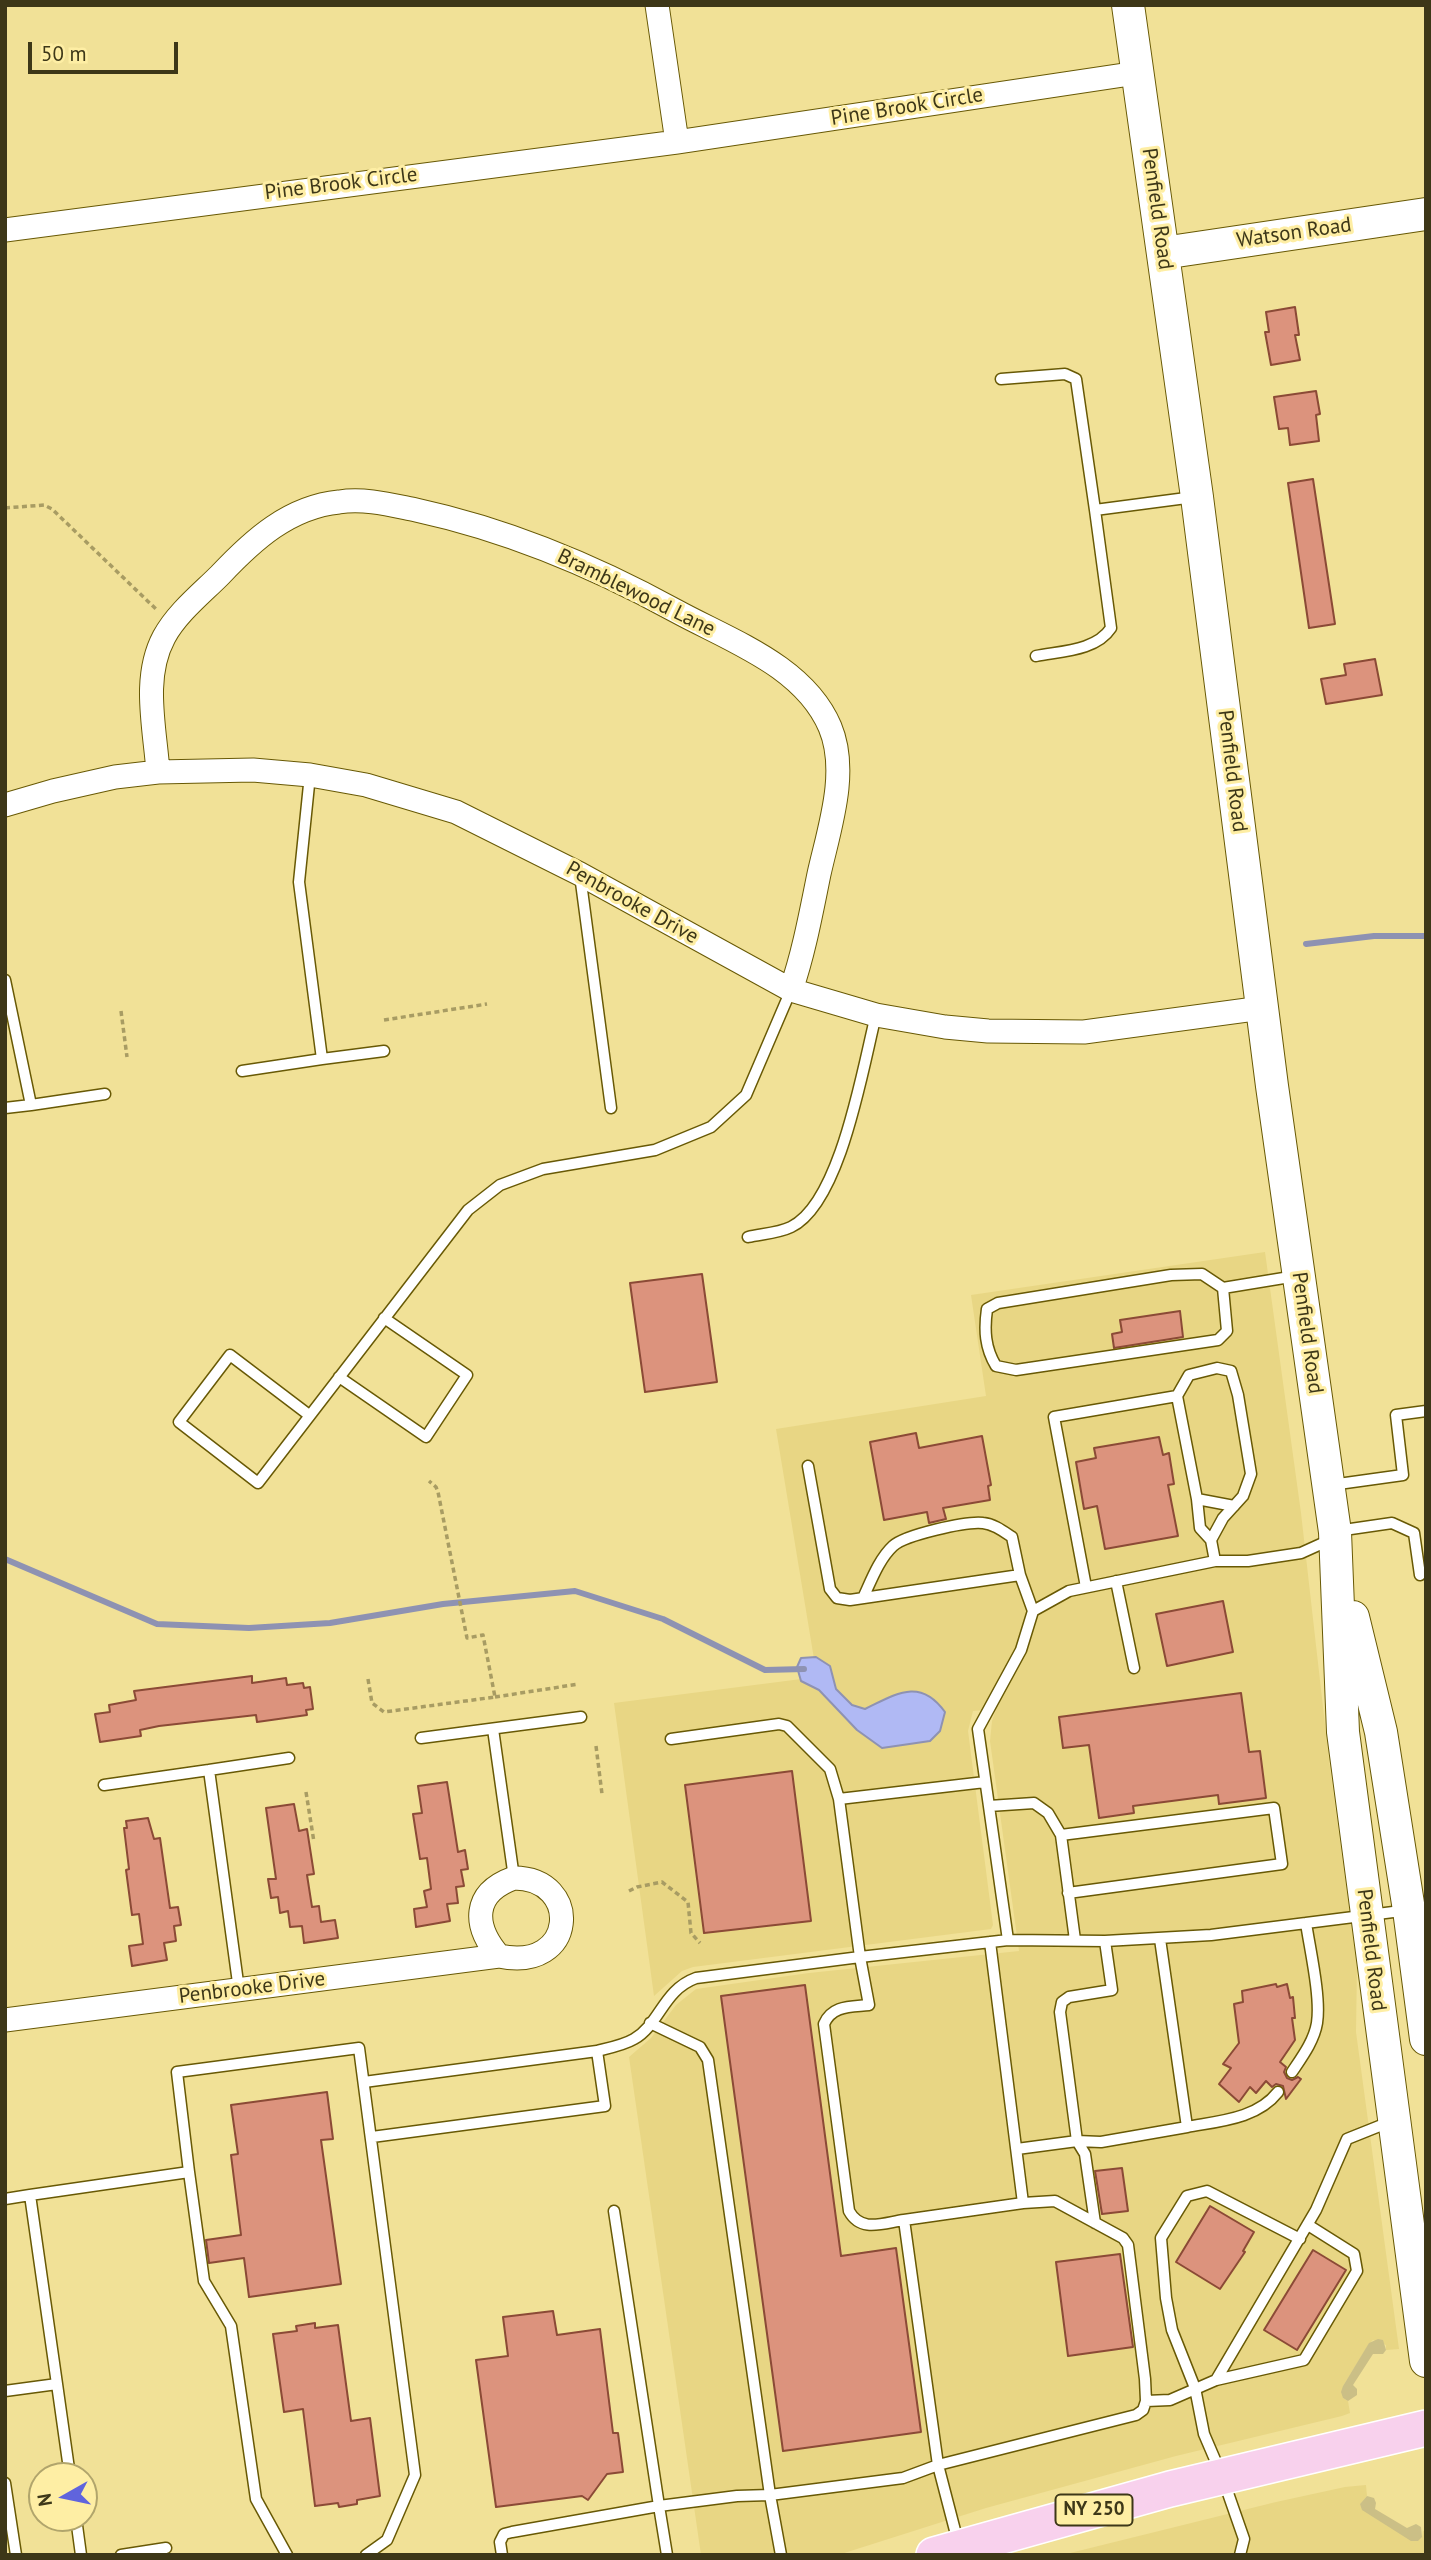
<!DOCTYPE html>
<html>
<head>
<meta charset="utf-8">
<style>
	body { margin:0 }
	#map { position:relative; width:1431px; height:2560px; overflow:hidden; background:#f1e197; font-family:"PT Sans",sans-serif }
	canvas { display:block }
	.frame { position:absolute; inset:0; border:7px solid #3d3718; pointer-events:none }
	.north { position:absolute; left:28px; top:2462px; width:70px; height:70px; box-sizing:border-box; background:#feeea4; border:2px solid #b1a56c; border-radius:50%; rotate:261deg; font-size:19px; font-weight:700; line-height:28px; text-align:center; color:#3d3718 }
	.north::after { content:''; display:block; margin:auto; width:24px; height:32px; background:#6064dd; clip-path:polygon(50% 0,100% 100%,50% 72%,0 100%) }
	.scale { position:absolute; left:28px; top:42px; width:150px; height:32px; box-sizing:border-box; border:4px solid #3d3718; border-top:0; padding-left:9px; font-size:21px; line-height:24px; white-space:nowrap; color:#3d3718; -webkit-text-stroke:5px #feeea4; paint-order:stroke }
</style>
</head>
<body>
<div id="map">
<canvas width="1431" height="2560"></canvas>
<div class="frame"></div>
<div class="north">N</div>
<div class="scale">50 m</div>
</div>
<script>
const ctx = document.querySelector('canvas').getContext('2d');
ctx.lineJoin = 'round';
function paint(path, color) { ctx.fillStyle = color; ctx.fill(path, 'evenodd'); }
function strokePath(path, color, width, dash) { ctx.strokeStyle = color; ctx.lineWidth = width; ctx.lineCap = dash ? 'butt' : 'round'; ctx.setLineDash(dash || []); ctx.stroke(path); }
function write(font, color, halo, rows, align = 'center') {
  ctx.font = font + ' "PT Sans",sans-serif'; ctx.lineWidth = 6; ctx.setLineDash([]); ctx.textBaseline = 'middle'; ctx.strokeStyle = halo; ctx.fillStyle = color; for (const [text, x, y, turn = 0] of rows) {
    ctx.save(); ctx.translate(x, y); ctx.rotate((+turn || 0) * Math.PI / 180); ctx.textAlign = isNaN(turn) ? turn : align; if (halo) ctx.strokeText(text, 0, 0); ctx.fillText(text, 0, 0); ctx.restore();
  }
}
paint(new Path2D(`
	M1265,1252l36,261 28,247 28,207 -1,65 43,317 -13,1v-5l-13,-5 -4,4 -26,42v12l5,3 2,12 -8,3 -166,40 -190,52 -148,47h-137l-72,-498 22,-19 25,-33 20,-16 113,-16 210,-22 -29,-210 2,-20 4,-12 -23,2 -5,20 25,194 -2,4 -298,38 -11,4 -28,25 -40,-293 203,-26 -41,-248 210,-33 -15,-101z
	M1366,2485l1,11 -7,8 62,33 1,-6 3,-1v25h-364l214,-53 69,-15z`), '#e8d684');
paint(new Path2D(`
	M1378,2339l5,1 3,10 -3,4h-10l-20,31 4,4v6l-9,6 -5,-3 -2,-6 2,-6 26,-43z
	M1367,2496l7,2 2,5 -1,6 32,19 9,-4 5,3 1,10 -4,4h-7l-49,-31 -2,-6z`), '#cbbf86');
const water = new Path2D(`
	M816,1657l14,9 6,23 16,16 13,4c31,-15 55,-32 80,3l-5,19 -10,10 -48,7 -25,-18 -38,-40 -18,-9 -4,-14 4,-9z`);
paint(water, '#b0b9f4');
strokePath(water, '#8e92b2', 2);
strokePath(new Path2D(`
	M1306,944l68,-8h52
	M5,1559l152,65 92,4 81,-5 113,-19 132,-13 88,28 102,51 39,-1`), '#8e92b2', 6);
const building = new Path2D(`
	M1295,307l4,28h-4l5,25 -29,5 -6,-33h4l-3,-20z
	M1316,391l4,23 -4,1 3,26 -29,4 -2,-17 -9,1 -5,-32z
	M1313,479l22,145 -26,4 -21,-145z
	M1375,659l7,36 -56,9 -5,-25 25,-4 -2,-11z
	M702,1274l15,108 -72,10 -15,-109z
	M1180,1311l3,26 -69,11 -2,-14 10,-2 -2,-12z
	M916,1433l3,15 63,-12 9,49 -3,1 2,14 -47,8 3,11 -17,4 -2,-11 -43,8 -14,-78z
	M1159,1437l4,18 6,-2 5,31 -6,1 10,51 -73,13 -8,-43 -13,3 -8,-47 20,-4 -2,-10z
	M1223,1601l10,51 -66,14 -11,-52z
	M252,1676v7l34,-5 1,7 16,-2 1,5 6,-1 3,22 -7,1 1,5 -50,7 -1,-7 -97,11 -19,4 1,6 -41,6 -5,-28 15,-2 -1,-7 27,-5 -2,-9z
	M1241,1693l8,59 11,-1 6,47 -47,6 -1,-9 -85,11 1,7 -35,5 -10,-73 -26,3 -4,-31z
	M792,1771l19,150 -107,12 -19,-148z
	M447,1782l11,70 7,-2 3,19 -7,1 3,16 -8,1 2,16 -11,1 3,17 -34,6 -2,-18 13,-2 -3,-16 7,-2 -4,-31 -7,1 -7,-45 9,-1 -4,-27z
	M294,1804l5,27 8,-2 7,45 -7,1 5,32 7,-1 2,16 14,-2 3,18 -34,5 -2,-17 -12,1 -2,-16 -8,2 -2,-16 -7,1 -3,-19h8l-10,-71z
	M148,1818l6,21 6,-1 10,70 8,-1 3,18 -7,1 2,15 -12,2 3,17 -35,6 -3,-20 14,-2 -4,-30 -7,1 -6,-45 3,-1 -5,-41h3l-1,-7z
	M1276,1984l1,3 10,-3 3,14 3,-1 2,21h-3l3,22 -15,22 6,5 -2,5 3,6 5,2 6,-3 3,2 -15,20 -3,-13 -7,-2 -4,3 -6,-6 -10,12 -6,-6 -11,15 -20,-18 12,-16 -8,-4 16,-21 -5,-39 9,-2 -1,-11z
	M805,1985l36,271 55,-8 25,184 -138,19 -62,-455z
	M327,2092l6,47 -12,1 20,144 -92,13 -5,-39 -35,5 -3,-23 35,-5 -10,-80 7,-1 -7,-49z
	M1122,2168l6,43 -26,3 -7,-43z
	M1210,2206l44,26 -11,19 2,1 -25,37 -44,-27z
	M1313,2250l33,20 -49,80 -33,-20z
	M1120,2254l13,93 -65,9 -12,-94z
	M553,2311l4,24 43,-6 13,104h5l5,39 -16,2 -19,26 -6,-4 -86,11 -20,-147 32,-4 -5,-39z
	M315,2323v5l23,-3 13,96 19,-3 10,78 -23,4v4l-18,3 -1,-4 -23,3 -12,-97 -19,3 -11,-78 24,-3 -1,-5z`);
paint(building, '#dc937d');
strokePath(building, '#8b4a36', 2);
const lane = new Path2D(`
	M1001,379l64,-5 11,5 19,131 99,-13
	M1036,656c25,-5 60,-5 75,-28l-16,-118
	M580,875l31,233
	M5,980l26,125 -26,3
	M322,1059l62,-8
	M242,1071l80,-12 -23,-177 11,-107
	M31,1105l74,-11
	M748,1237c13,-3 31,-4 43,-10 50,-24 72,-161 85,-212
	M1223,1288l4,43 -9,9 -202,30 -20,-4c-11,-18 -12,-36 -9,-57l11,-6 173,-28 31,-1 21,14 73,-12
	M339,1377l87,60 41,-62 -83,-57
	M309,1415l-79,-60 -51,67 79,61 210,-273 32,-25 43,-16 112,-19 56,-23 35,-32 45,-105
	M808,1466l22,123 7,9 13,2 170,-25 13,36
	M1331,1485l72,-10 -7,-60 30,-4
	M1197,1499l37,7
	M1337,1531l55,-8 22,10 6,42
	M1211,1540l12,-22 20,-22 8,-22 -13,-79 -7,-24 -14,-3 -28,7 -12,21 20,103 3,29 11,12 4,21
	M1116,1581l18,87
	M1086,1587l-32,-170 123,-21
	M863,1598c8,-17 16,-39 30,-52 12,-11 73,-25 90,-23 11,1 20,8 29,14l8,38
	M493,1729l21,149
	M421,1738l160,-21
	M104,1785l105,-15
	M839,1799l146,-17
	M989,1806l45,-3 14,10 13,22 14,105
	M1061,1835l213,-27 8,56 -214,29
	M1008,1940l-30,-211 43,-79 12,-39 36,-20 146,-30h33l53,-8 31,-14
	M239,1990l-30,-220 80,-12
	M650,2023l50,24 8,13 62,435 -33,1 -78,10 8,49
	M597,2051c12,-3 27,-6 37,-12 26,-15 29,-49 62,-61l164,-21 -21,-158 -9,-30 -43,-43 -8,-2 -108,15
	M1292,2072c10,-15 22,-31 25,-49 4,-26 -7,-73 -11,-100
	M364,2082l233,-31 8,55 -233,31
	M1187,2127c32,-6 70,-8 91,-35
	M1017,2149l60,-8 24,1 86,-15 -27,-188
	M189,2172l-12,-100 182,-24 56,427 -28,65 -21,15
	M5,2199l25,-4
	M1023,2203l32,-2 68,37 5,7 17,134 1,22
	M904,2220l119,-17 -33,-261
	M1095,2223l-10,-69 -8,-13 -17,-129 2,-10 7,-5 43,-7 -7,-49
	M1216,2380l88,-20 53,-89 -3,-17 -46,-29
	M57,2384l13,92
	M5,2391l52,-7 -27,-189 159,-23 15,109 27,45 25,173 31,56
	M5,2483l11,72
	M76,2518l5,37
	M958,2542l-20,-77 -34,-245c-21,3 -43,13 -55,-9l-25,-187c8,-19 27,-17 45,-19l-9,-48 148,-17 97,1 106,-6 198,-25h17
	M121,2555l45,-7
	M502,2555l-2,-13 4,-8 8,-2 147,-26 -45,-295
	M781,2555l-11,-60 133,-17 35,-13 198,-50 7,-5 3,-9 24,-1 46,-20 100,-170 31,-71 45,-18
	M1240,2555l4,-16 -22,-63 -18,-42 -9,-46 -23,-58 -6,-32 -5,-60 26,-42 20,-5 93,48`);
const street = new Path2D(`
	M657,5l20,137
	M5,230l672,-88 460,-69
	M158,772c-3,-44 -16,-94 6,-135 13,-24 37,-43 56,-62 33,-35 69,-68 119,-73 26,-4 52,3 77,8 92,20 178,56 260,101 55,30 128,55 154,116 19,45 -1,102 -11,147 -8,39 -15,78 -28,116
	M5,805l48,-14 62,-14 43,-5 95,-2 57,5 56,10 90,27 124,62 211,116 85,25 69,12 43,4 96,1 178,-24
	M514,1878c68,0 63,95 -15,78 -26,-30 -27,-63 15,-78z
	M5,2020l494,-64`);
const secondary = new Path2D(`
	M1128,5l69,492 75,589 63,446 8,200 83,629
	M1163,253l263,-39
	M1353,1617l28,115 28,178 17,129`);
const primary = new Path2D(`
	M934,2555l236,-66 256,-61`);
strokePath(lane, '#685905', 13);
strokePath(street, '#685905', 25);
strokePath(secondary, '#685905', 34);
strokePath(primary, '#fff', 38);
strokePath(new Path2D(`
	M5,508l39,-3 8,4 106,102
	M121,1011l6,46
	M384,1020l103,-16
	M368,1679l4,24 12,9 111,-15 -12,-62 -16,3 -29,-146 -2,-5 -7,-6
	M495,1697l84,-13
	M596,1746l6,48
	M306,1792l8,50
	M629,1891l8,-4 25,-5 26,20 3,31 9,10`), '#a89c63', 3.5, [5, 3.5]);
strokePath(lane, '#fff', 10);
strokePath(street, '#fff', 23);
strokePath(secondary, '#fff', 32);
strokePath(primary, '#f8d1ed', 35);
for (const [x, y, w] of [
	[1094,2510,77]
]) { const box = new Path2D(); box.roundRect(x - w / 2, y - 15.5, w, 31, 5); ctx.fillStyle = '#feeea4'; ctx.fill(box); strokePath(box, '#3d3718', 2); }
write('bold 19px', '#3d3718', null, [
	["NY 250",1094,2510]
]);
write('21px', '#3d3718', '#feeea4', [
	["Pine Brook Circle",907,107,-9],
	["Pine Brook Circle",341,184,-7],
	["Penfield Road",1157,209,82],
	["Watson Road",1294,233,-8],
	["Bramblewood Lane",636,593,26],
	["Penfield Road",1232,771,83],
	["Penbrooke Drive",632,903,29],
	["Penfield Road",1307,1333,82],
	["Penfield Road",1371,1950,83],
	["Penbrooke Drive",252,1988,-7]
]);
</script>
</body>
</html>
